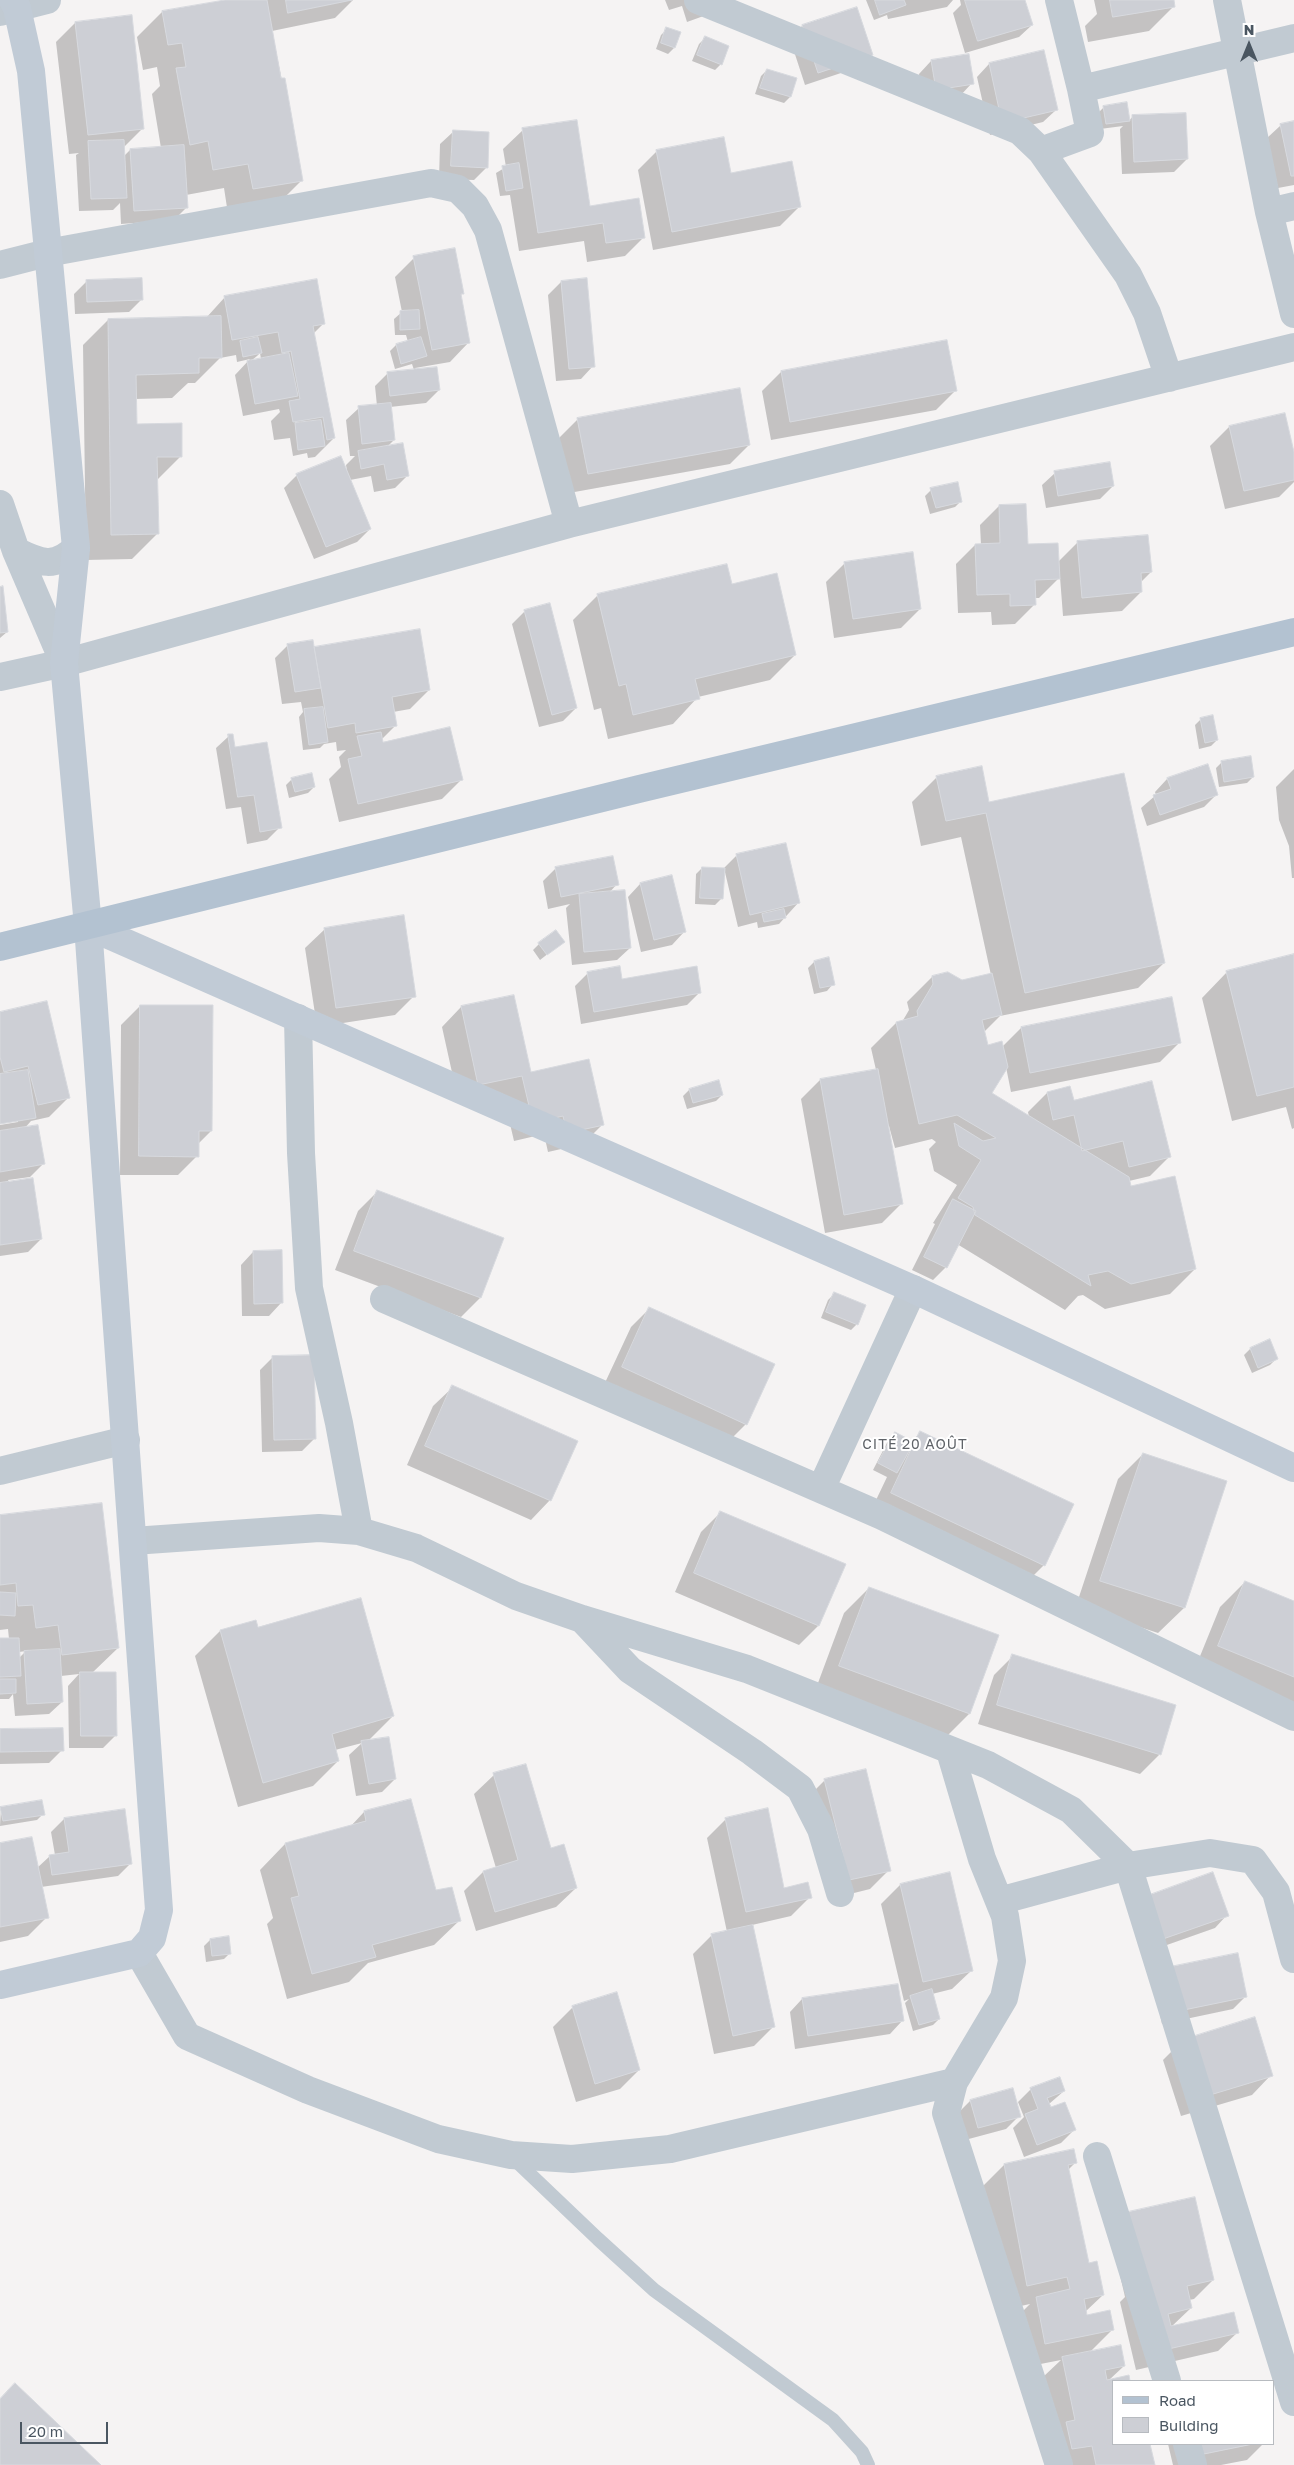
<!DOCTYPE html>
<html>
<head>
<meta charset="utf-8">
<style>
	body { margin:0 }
	#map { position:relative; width:1294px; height:2465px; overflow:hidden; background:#f5f3f3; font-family:"Golos Text",sans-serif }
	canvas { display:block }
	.legend { position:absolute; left:1112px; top:2380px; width:162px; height:65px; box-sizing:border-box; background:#fff; border:1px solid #b7bbc0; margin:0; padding:6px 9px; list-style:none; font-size:15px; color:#4a5661 }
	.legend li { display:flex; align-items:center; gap:10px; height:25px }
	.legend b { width:25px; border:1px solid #b7bbc0 }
	.north { position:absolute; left:1224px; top:20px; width:50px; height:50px; -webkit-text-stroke:4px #fff; paint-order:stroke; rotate:0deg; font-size:14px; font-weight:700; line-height:20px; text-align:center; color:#4a5661 }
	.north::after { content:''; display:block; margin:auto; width:18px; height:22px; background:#4a5661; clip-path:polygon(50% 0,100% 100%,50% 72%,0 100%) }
	.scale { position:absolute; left:20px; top:2422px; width:88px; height:22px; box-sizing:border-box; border:2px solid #4a5661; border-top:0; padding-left:6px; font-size:15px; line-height:18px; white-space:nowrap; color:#4a5661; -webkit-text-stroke:4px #fff; paint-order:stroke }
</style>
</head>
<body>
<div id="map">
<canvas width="1294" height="2465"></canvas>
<ul class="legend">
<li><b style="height:6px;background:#b3c2d1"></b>Road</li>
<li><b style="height:14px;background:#cdcfd5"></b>Building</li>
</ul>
<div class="north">N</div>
<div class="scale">20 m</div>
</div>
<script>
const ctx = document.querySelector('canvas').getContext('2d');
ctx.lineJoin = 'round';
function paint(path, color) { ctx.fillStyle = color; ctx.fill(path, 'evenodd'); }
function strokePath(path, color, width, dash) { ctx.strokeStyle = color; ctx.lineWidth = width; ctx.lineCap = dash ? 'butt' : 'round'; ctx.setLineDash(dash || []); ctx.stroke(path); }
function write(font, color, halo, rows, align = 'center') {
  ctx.font = font + ' "Golos Text",sans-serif'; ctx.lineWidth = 4; ctx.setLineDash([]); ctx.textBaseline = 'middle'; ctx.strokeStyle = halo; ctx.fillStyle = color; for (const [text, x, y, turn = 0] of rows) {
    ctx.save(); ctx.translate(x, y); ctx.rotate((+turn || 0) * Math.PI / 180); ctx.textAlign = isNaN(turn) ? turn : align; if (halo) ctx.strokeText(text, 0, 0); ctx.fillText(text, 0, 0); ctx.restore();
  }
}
paint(new Path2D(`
	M233,0h120l-18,18 -63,13 30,149 -25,25 -49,9 -4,-26 -38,7 1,12 -13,13 -53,4 -1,-21 -7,7 -34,1 -3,-56 3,-2 -10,1 -13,-112 19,-19 68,105 -20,20 1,8 6,-6 31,-2 -9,-54 8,-8 -3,-19 -14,3 -6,-33 25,-25z
	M665,0h67l-9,9 -36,13 -5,-16 -13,4z
	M866,0h87l-6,7 -59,12 -1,-4 -13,5z
	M960,0h64l8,25 -13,12 -54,16 -12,-40 8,-8z
	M1094,0h79l1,6 -25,25 -61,11 -3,-16 12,-12z
	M802,26l57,41 -54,18 -15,-46z
	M667,29l7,19 -6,6 -12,-5 5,-14z
	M705,38l16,26 -6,6 -23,-9 7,-17z
	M931,61l41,22 -12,13 -37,6 -4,-28z
	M989,64l67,46 -13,12 -53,13 -13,-58z
	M767,70l28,9 -5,18 -6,6 -29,-9 6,-18z
	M1104,107l25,14 4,-5 54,43 -13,13 -52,2 -2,-45 3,-3 -23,3 -2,-16z
	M1294,123v62l-16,3 -11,-50 13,-12z
	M523,130l66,77 55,30 -19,19 -38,6 -3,-21 -65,10 -9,-56 -10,1 -4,-23 10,-6 -3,-18z
	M453,132l34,35 -13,13 -35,-1 1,-35z
	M657,151l73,23 69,33 -19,19 -127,24 -15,-80z
	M414,258l49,35 -3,3 9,46 -19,20 -35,6 24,22 -13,13 -36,4 4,33 -8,8 22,27 -13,13 -21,4 -3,-16 -21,4 20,49 -13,13 -43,17 -30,-71 13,-13 50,-4 -1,-6 9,-9h-5l-4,-36 13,-12 18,-2 -2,-20 13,-13 26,-3 -2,-6 -17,5 -5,-18 6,-6 12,-3 -2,-7h-11l-1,-16 8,-7 -7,-35z
	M87,281l55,18 -13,13 -54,2 -1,-20z
	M561,282l32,84 -12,13 -25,2 -8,-86z
	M225,297l99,26 -11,11 21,104 -19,19 -7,1 -1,-5 -14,3 -3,-18 -16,2 -3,-19 9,-9 -1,-3 -36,7 -8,-41 15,-16 -13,3 -1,-7 -16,3 -25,25h-7l-16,15 -37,1v27l46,30 -25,25 1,53 -25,25 -46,1 -3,-215 25,-25 98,-2zM260,353l1,6 -10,2 6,-5z
	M781,372l174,19 -19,19 -165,30 -9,-49z
	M578,419l171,26 -19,19 -161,29 -10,-55z
	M1229,427l65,31v24l-15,15 -54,12 -15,-63z
	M1055,473l58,13 -13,13 -54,9 -4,-23z
	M931,490l30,11 -6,6 -25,7 -5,-18z
	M999,506l27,40 32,16 19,-19 74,29 -11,11 1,9 -19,19 -59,5 -3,-39 -21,21h-5v7l-19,19 -23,1 -1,-13 -33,1 -2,-49 19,-19h6l-1,-20z
	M845,563l75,46 -19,19 -67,10 -8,-56z
	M731,585l64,70 -25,25 -72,17 -25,27 -65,15 -7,-31 -7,2 -21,-90 25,-25z
	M0,588l7,44 -7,6z
	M525,611l51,97 -13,13 -24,6 -27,-103z
	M288,645l25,4 116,41 -19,19 -17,3 3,13 -14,14 1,5 78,36 -19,19 -103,23 -10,-43 12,-12 -2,-10 7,-7 -9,1 -1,-9 -12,2 -4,4 -17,2 -4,-33 4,-5 -2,-10 -19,2 -7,-46z
	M1201,719l16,21 -6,6 -12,3 -4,-24z
	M229,736l5,13 46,78 -13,13 -20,4 -6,-37 -15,2 -10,-61z
	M1222,762l31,15 -6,6 -28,4 -3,-19z
	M1207,766l10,28 -13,13 -57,19 -6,-18 15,-13 -1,-3 12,-13z
	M1294,769v109h-2l-3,-32 -10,-26 -3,-33z
	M937,777l52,27 175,159 -26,25 -138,28 -16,16 3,14 15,1 19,-19 158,15 -19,19 -149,30 -5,-25 -16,27 39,23 -1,-5 19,-19 22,-5 4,13 96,56 -19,19 -21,5 1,6 65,82 -25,25 -65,15 -22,-14 -5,1 -13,14 -108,-66 -11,23 -13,13 -21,-10 23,-46 -2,-1 24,-38 -23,-14 -5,-22 7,-7 -4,-3 -37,9 -6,-22h-2l14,78 -19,19 -57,10 -24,-134 19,-19 56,-10 -5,-22 25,-25 6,-1 7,-12 -2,-8 25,-25 29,4 30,-6 -30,-138 -40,9 -9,-44z
	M292,779l22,8 -6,6 -19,5 -3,-13z
	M737,855l62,47 -20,22 -21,4 -1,-6 -19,5 -14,-59z
	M556,868l61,16 -8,9 21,55 -13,12 -45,5 -6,-57 4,-4 -22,5 -5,-28z
	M702,868l19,31 -6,6 -20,-1 1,-30z
	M640,884l44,48 -12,13 -31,7 -13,-55z
	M325,929l89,67 -19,19 -78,12 -12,-79z
	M563,942l-23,18 -7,-10 6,-6z
	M1294,956v172l-2,1 -6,-22 -54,14 -30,-123 25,-26z
	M814,962l19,22 -6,7 -13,3 -6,-26z
	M588,973l33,7 79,12 -13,13 -106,19 -6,-38z
	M513,996l17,77 72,52 -19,19 -35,8 -4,-18 -30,7 -11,-47 -44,10 -17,-77 19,-20z
	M140,1006l71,125 -14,14v11l-19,19h-58l1,-150z
	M0,1013l68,85 -19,19 -18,4 -7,8 19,35 -13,13 -22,3 33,59 -13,13 -28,4v-131l18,-3v-2l-18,3z
	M689,1090l33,5 -6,6 -29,8 -4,-13z
	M377,1192l103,106 -19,19 -126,-47 23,-59z
	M253,1252l28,51 -12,13h-27l-1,-51z
	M834,1294l23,30 -6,6 -30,-12 7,-18z
	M650,1308l96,116 -19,19 -124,-56 28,-60z
	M1269,1341l7,18 -6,6 -18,8 -8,-18 6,-6z
	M273,1357l42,81 -13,13 -40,1 -2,-82z
	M453,1387l123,54 -26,59 -19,20 -124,-55 26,-59z
	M895,1433l16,9 9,-9 124,132 -25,25 -152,-71 20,-42 -14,-7 16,-31z
	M1143,1454l83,28 -42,126 -26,25 -82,-27 42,-127z
	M721,1512l123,53 -26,61 -19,19 -124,-53 26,-60z
	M0,1516l118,132 -26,25 24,62 -13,13h-34l-1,-62 11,-12 -18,2 1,26 -13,12 -34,2 -2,-22 -4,5h-9v-60h9l-1,-10 -8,1zM26,1651l-7,7v-6z
	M1245,1582l49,20v110l-100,-41 26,-64z
	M869,1588l129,47 -29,79 -25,25 -129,-48 29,-78z
	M257,1628l136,88 -26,26 28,37 -13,13 -26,4 -7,-41 13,-12 -27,7 3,11 -25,25 -75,21 -43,-151 25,-25z
	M1013,1656l147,98 -20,20 -162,-50 16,-49z
	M0,1730l62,20 -13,13 -49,1z
	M494,1775l82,113 -20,19 -80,24 -12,-40 19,-19 13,-4 -22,-74z
	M825,1780l64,90 -19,19 -40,10 -24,-100z
	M1,1808l42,6 -6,6 -37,6z
	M123,1810l8,53 -13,13 -77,11 6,30 -19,19 -28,6v-98l37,24 13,-12 5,-1 -4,-23 13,-13z
	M364,1812l96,108 -26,25 -66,18 -19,19 -62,17 -20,-75 6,-6 -13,-48 25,-26 65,-17z
	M726,1819l58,70 26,8 -19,19 -39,9 22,101 -20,20 -40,8 -21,-100 19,-19 15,-3 -20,-94z
	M900,1885l72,85 -20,19 -20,5 7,25 -6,6 -20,6 -8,-28 4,-4 -5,2 -23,-97z
	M1132,1911l95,4 -12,13 -68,24z
	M228,1937l2,16 -6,6 -18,3 -2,-16 6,-6z
	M1153,1982l93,14 -13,13 -71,15z
	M616,1994l23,76 -19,19 -44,13 -23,-75 19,-19z
	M802,1999l100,22 -12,13 -95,15 -5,-37z
	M1182,2041l89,34 -19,20 -71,21 -18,-56z
	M1031,2089l33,2 -15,13 1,4 24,22 -13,13 -37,14 -11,-29 11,-11 -6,-15z
	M970,2101l49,15 -13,13 -41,11 -7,-27z
	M1076,2162l-8,8 20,94 15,31 -18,17 1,4 27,13 -23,23 34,14 -16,15 20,-4 1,4h-16v63h36l4,21h-85l-25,-88 18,-17 -41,8 -9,-45 19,-19 -28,6 -23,-120 25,-25z
	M1110,2232l103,48 -19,19 -5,1 2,8 -20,19 67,5 -20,19 -82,19 -16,-68 5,-5z
	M1168,2444h95l-16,16 -26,5h-48z`), '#0003');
const building = new Path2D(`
	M225,0h42l14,78h4l18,103 -50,8 -5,-25 -35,6 -5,-29 -18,4 -14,-77 10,-1 -4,-24 -14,2 -6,-34z
	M286,0h66l-64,13z
	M875,0h29l2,5 -26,10z
	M965,0h60l8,25 -55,16z
	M1110,0h64l1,7 -62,10z
	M857,7l16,48 -55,18 -16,-48z
	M132,15l12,114 -56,6 -13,-113z
	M666,27l15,5 -6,16 -14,-5z
	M705,36l24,10 -7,19 -25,-10z
	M1044,50l14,60 -56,13 -13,-60z
	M969,54l5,30 -38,6 -5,-30z
	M767,69l30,9 -6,19 -31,-9z
	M1127,102l3,19 -24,3 -3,-18z
	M1186,113l2,46 -54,3 -2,-47z
	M577,120l13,86 49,-8 6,40 -39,5 -3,-20 -65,10 -16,-105z
	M1294,121v55h-3l-11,-52z
	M453,130l36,2 -1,36 -37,-2z
	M724,137l7,36 61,-12 9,46 -129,25 -16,-82z
	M124,140l3,58 -36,1 -3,-58z
	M184,145l4,63 -54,3 -4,-62z
	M519,163l4,25 -17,3 -4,-25z
	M455,248l9,46h-3l9,49 -38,7 -19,-94z
	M142,278l1,22 -56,2 -1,-22z
	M587,278l8,89 -26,2 -8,-88z
	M317,279l8,45 -12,2 22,112 -8,2 -4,-23 -30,5 -4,-21 11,-2 -9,-48 -9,2 -4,-21 -46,8 -8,-44z
	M419,310l1,19 -20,1v-19z
	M221,316l1,42h-23v15l-63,2 1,49 45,-1v34h-25l2,77 -48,1 -3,-216z
	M258,337l4,16 -19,4 -3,-16z
	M421,337l6,19 -26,8 -5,-20z
	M947,340l10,51 -167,31 -9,-51z
	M289,353l9,43 -43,8 -8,-43z
	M437,367l3,23 -50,6 -3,-24z
	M740,388l10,57 -162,29 -11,-56z
	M391,403l4,37 -33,4 -4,-38z
	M1285,413l9,39v28l-50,11 -15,-65z
	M321,420l4,26 -27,4 -3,-27z
	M403,443l6,33 -22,4 -3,-16 -23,5 -3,-18z
	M341,456l30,73 -45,18 -30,-73z
	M1110,462l4,24 -56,10 -4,-25z
	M958,482l4,20 -26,6 -6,-20z
	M1026,504l2,40 30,-1 2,36 -25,1 1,25 -26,1v-12l-33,1 -2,-51 25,-1 -1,-38z
	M1148,535l4,37 -11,1 1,19 -60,6 -5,-57z
	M913,552l8,57 -68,10 -9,-57z
	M727,564l5,20 45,-11 19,82 -101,24 5,20 -67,16 -7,-31 -7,2 -22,-92z
	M3,586l5,46 -8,1v-46z
	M550,603l27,105 -25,7 -28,-105z
	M420,629l10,61 -38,7 5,29 -41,7 -1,-10 -27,5 -14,-81z
	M313,640l8,48 -26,4 -8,-48z
	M323,707l5,35 -19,3 -5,-36z
	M1213,715l5,25 -13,3 -5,-25z
	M450,727l13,53 -105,24 -10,-45 14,-3 -5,-20 24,-4 2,10z
	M228,734h5l2,13 32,-5 15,86 -22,4 -6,-37 -16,2z
	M1251,756l3,21 -30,5 -3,-21z
	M1208,764l10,31 -58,20 -7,-20 18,-6 -4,-11z
	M982,766l7,36 135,-29 41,190 -140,30 -39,-180 -40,8 -10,-45z
	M312,773l3,14 -20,5 -4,-14z
	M786,843l14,60 -50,12 -14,-61z
	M613,856l6,29 -58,12 -6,-30z
	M702,867l23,1 -2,31 -23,-1z
	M672,875l14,57 -32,8 -14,-57z
	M625,890l6,58 -47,4 -5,-58z
	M784,909l2,9 -22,4 -2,-8z
	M404,915l12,82 -80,11 -12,-80z
	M556,930l9,12 -18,13 -9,-12z
	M1294,954v133l-37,9 -31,-125z
	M829,957l6,28 -15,3 -6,-27z
	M620,966l2,13 75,-13 4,27 -107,19 -7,-40z
	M948,972l14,8 30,-7 10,42 -20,5 6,25 14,-4 6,26 -16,26 137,84 2,9 44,-10 21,93 -65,15 -23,-13 -20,4 3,11 -116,-71 -2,-8 -15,-9 23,-38 -22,-14 -5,-23 29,18 13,-3 -39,-23 -38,9 -23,-102 22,-6 -1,-5 16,-27 -1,-8z
	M514,995l17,77 58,-13 15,66 -37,8 -4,-17 -30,7 -11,-47 -44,9 -17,-79z
	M1172,997l9,46 -151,30 -9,-46z
	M47,1001l23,97 -32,7 -10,-39 -24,6 -4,-15v-45z
	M140,1005h73l-1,126h-13v26l-60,-1z
	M878,1069l25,135 -59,11 -24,-136z
	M28,1070l8,48 -36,6v-50z
	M719,1080l4,15 -30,8 -4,-14z
	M1152,1081l19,76 -42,10 -6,-26 -41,10 -8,-36 -21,5 -6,-28 23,-6 4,14z
	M38,1125l7,39 -45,8v-41z
	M33,1178l9,61 -42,6v-62z
	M377,1190l127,48 -23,60 -127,-47z
	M953,1199l23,12 -29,57 -23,-11z
	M282,1250l1,53 -29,1 -1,-53z
	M834,1292l32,13 -8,20 -32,-13z
	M649,1307l126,57 -28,61 -125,-58z
	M1270,1339l8,20 -20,9 -8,-20z
	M314,1355l2,84 -42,1 -2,-84z
	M452,1385l126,56 -27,60 -126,-55z
	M920,1431l154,73 -29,62 -154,-73z
	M895,1432l19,10 -17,31 -19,-10z
	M1143,1453l84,28 -42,127 -85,-27z
	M102,1503l17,145 -57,7 -4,-30 -22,3 -3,-23 -15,1 -2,-23 -16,2v-70z
	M720,1511l126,53 -27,62 -125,-53z
	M1245,1581l49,20v76l-76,-31z
	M869,1587l130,48 -29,79 -131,-48z
	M0,1592l16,1 -1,23 -15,-1z
	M361,1598l33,118 -62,18 7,27 -76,22 -43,-153 36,-10 2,7z
	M0,1638h19l2,38 -21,1z
	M60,1649l3,53 -36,2 -3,-53z
	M1012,1654l164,51 -15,50 -164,-50z
	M80,1672h36l1,64h-36z
	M0,1679h16v14l-16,1z
	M63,1728l1,23 -64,1v-23z
	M389,1737l7,42 -27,5 -8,-43z
	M526,1764l25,84 13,-4 13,44 -82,24 -12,-41 35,-11 -25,-87z
	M866,1769l25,102 -42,9 -25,-101z
	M411,1799l25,91 16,-3 9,34 -89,24 4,12 -64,17 -21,-76 8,-2 -14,-53 81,-22 -2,-10z
	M42,1800l3,15 -42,6 -3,-14z
	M768,1808l16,80 24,-6 4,16 -66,14 -21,-94z
	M125,1809l7,55 -80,11 -3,-20 20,-3 -5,-34z
	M32,1837l17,81 -49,9v-84z
	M950,1872l23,99 -50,11 -23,-98z
	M1213,1872l16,44 -69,24 -16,-43z
	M753,1925l22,102 -42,9 -22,-102z
	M229,1936l2,18 -19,2 -2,-17z
	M1238,1953l9,44 -73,15 -9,-44z
	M898,1984l6,37 -96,15 -6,-38z
	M932,1989l8,30 -21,6 -9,-29z
	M617,1992l23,78 -45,14 -23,-78z
	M1255,2017l18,59 -73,22 -18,-58z
	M1060,2077l5,14 -18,7 4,9 14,-5 11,28 -39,15 -12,-31 13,-5 -8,-21z
	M1013,2088l8,29 -43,11 -8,-28z
	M1074,2149l3,14 -9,2 21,98 8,-2 7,34 -20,4 3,16 23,-5 4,20 -69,14 -9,-47 34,-8 -3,-12 -40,9 -23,-122z
	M1195,2197l19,83 -27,6 5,22 -24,6 3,12 63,-14 5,21 -84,19 -27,-140z
	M1121,2345l4,21 -20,4 2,10 22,-5 1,6h-17v63h37l5,21h-59l-4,-19 -20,3 -6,-27 9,-2 -13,-63z
	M15,2383l86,82h-101v-66z
	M1191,2444h62l-59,12z`);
paint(building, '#cdcfd5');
strokePath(building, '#d7d9de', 1);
strokePath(new Path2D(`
	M513,2158l85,81 56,51 179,130 29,32 6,13`), '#c1cad2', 14);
strokePath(new Path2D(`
	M698,0l322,131 21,20 87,124 19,38 22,65
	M1059,0l22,89
	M1227,0l42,212 25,102
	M0,12l47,-12
	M1041,151l49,-18 -9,-44 213,-51
	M1269,212l25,-6
	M0,265l47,-12 384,-70 27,6 17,17 13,24 81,294
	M0,504l16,47 48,112
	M16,551c24,12 39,18 60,-3
	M0,677l64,-14 505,-139 725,-177
	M298,1018l3,135 8,135 30,135 20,108
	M384,1299l498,217 412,201
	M0,1471l126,-31
	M821,1489l92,-200
	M133,1541l186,-13 40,3 57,17 100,48 66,23 165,50 241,96 83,45 57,56 166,536
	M583,1620l47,50 122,82 48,36 21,41 19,64
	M950,1751l32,108 23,57 7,45 -8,37 -50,84 -8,31 113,352
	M999,1901l129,-35 82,-13 43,7 23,32 18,67
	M139,1953l48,83 121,54 130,49 73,16 61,4 98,-10 284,-67
	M1097,2156l70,225
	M1187,2444l6,21`), '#c1cad2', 28);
strokePath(new Path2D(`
	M88,926l825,363 381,179
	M0,1985l139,-32 13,-15 7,-28 -71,-984 -24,-263 12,-115 -45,-477 -14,-63 -4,-8`), '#c1cbd6', 28);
strokePath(new Path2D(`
	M0,947l639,-158 655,-157`), '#b3c2d1', 28);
ctx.letterSpacing = '1px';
write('14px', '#5f6368', '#fff', [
	["CITÉ 20 AOÛT",915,1445]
]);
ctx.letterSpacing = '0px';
</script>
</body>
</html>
